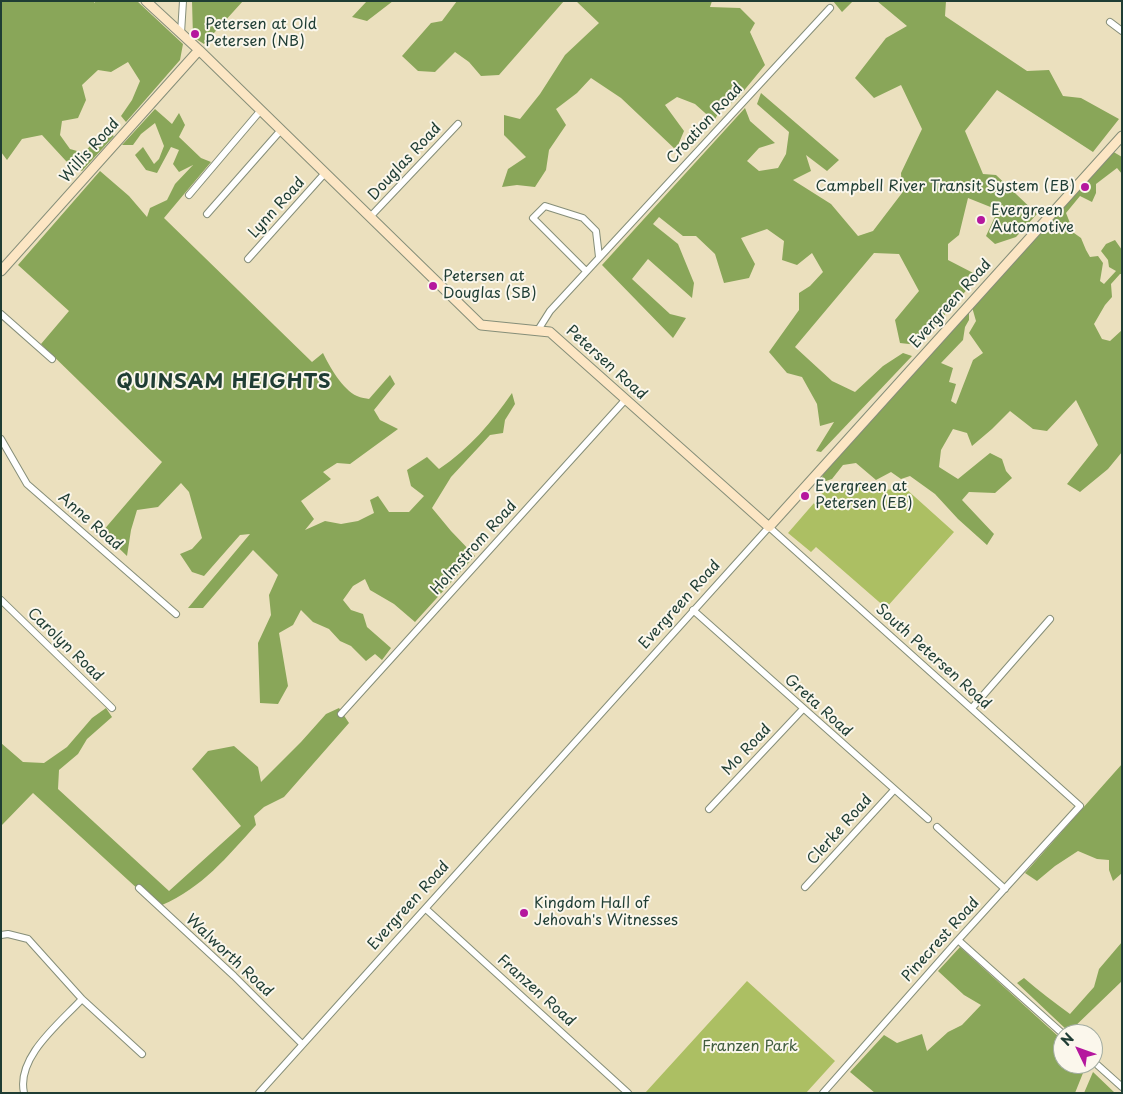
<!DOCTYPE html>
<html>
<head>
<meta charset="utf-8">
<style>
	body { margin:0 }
	#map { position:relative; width:1123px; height:1094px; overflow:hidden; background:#ebe0be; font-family:"Playpen Sans",sans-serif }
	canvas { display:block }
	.frame { position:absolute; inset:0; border:2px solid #1f3d34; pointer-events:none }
	.north { position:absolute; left:1053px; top:1024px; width:50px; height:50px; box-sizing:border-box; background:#fbf7ec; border:1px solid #a3ada2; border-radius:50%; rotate:312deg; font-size:14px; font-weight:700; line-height:20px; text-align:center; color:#1f3d34 }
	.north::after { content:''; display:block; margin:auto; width:18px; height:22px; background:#b5179e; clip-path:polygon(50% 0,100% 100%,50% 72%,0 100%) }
</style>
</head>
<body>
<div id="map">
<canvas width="1123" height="1094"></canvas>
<div class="frame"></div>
<div class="north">N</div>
</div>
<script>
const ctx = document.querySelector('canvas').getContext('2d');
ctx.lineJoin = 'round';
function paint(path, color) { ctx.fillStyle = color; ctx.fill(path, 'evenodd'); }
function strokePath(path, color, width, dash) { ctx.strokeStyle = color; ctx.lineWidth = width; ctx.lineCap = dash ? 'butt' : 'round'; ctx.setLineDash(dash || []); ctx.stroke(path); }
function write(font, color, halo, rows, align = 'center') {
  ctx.font = font + ' "Playpen Sans",sans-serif'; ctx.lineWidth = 4; ctx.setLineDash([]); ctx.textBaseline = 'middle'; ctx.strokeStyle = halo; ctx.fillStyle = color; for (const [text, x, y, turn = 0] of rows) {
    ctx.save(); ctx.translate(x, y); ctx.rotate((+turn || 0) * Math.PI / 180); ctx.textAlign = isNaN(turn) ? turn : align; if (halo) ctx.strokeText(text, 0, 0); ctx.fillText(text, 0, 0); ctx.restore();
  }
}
paint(new Path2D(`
	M861,481l13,10 31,-3 49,44 -68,76 -70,-61 -5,5 -23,-19 39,-45z
	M747,981l88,80 -29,32h-161z`), '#acbf63');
paint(new Path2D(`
	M1,1h92l2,2v-2h42l46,43 -3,16 -54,62 -5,-6 11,-16 8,-19 -12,-19 -17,10 -13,-2 -16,15 4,15 -8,18 -16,3 -2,14 10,14 14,4 19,-22 11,5 -32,35 -16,-10 -24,-26 -20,4 -15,21 -6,-8z
	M192,1h51l-39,43 -11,-7z
	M367,1h26l-26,20 -15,-4z
	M457,1h107l-65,74 -18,1 -12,-14 -14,-10 -20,20 -17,-1 -16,-15 29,-33 11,-2z
	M576,1h136l-2,6 30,1 15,15 -5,9 15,33 -28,34 -18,13 -5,9 -19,-17 -18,-7 -12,8 19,26 -8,19 -55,-52 -30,-20 -14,15 -21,16 10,16 -17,25 -3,20 -11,17 -18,-2 -15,2 6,-18 18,-12 -22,-22v-20l16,4 20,-25 25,-39 34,-32z
	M833,1h20l-11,11z
	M877,1h69l-1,15 82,55 22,-1 14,26 18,2 38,21 -26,33 -96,-62 -32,41 18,43 13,1 41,39 -21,23 -21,7 -9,-8 12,-26 -30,-12 -9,37 -11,9v16l31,16 -61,69 -18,-2 -5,-23 24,-29 -20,-37 -25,-1 -79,94 37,34 23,11 28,-26 20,-13 9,3 -91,96 -5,-1 18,-29 -14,4 -3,-22 -15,-27 -15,-4 -18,-21 30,-42v-17l11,-7 13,-14 -11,-19 -15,12 -15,-5 2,-19 -17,-12 -26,9 14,26 -6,14 -25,5 -9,-29 -19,-18h-13l-24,-19 -6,7 25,20 16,39 -2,15 -44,-39 -16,20 38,35 16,4 -13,20 -71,-73 143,-157 5,13 25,22 -16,5 -12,13 12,10 19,-3 8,-14 3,-22 -32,-28 4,-11 78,67 -12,11 -21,-16 5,16 -18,9 38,24 27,32 15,-5 29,-38 -1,-20 21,-44 -21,-44 -27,13 -19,-20 31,-40 21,-12z
	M155,109l17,15 7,-11 6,12 -6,12 22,21 10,4 -47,56 148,144 11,-9c6,13 20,37 34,43 4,2 9,2 12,3l21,-24 5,9 -21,26 6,10 18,9 -48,35 -13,-1 -14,9 8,7 -30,22 13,18 -9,11 20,-9 16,3 17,-3 16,-8 -4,-13 8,-4 11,16h20l15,-16 -13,-10 -4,-16 20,-13 12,12c30,-20 53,-47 73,-76l3,11 -10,16 -2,13 -13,2 -39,42 -19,31 19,23 24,25 -60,66 -21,-18 -24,-14 -5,-11 -12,7 -10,14 8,10 12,4 4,13 24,21 -9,12 -7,-6 -9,7 -15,-15 -11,-5 -11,-12 -16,-7 -12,-12 -8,15 -14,8 9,53 -10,18 -18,-1 -2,-60 13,-28 -2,-20 9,-20 -25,-25 -50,58h-15l62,-74 -10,1 -36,41 -12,-4 -12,-18 12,-5 10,-11 -13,-46 -8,-9 -23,24 -21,3 -6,20 -4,26 -25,-24 60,-70 -121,-118 28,-33 -51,-46 82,-94 29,25 18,21 3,-9 17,-8 8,-16 18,-19 -14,7 -6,-8 6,-14 -8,-3 -14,26 -11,-3 -11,-15 8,-8 11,17 5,-5 5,-13 -9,-23 -14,11 -8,11h-11z
	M1112,151l10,6v17l-5,-6 -21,16v9l-4,9 -12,-6 -14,17 8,20 7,5 5,12 4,7 8,-1 5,7 -3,18 4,3 12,-13 -7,-4 -1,-7 -7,-9 5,-7 9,-4 7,10v24h-2l-9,10 1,13 -7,8 -11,19 8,15 8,2 12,-11v122l-14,17 -28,23 -13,-8 31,-39 -22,-45 -29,31 -14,-2 -23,-18 -18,18 -20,17 -5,-13 -14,-4 -12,21 -2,17 19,12 32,-26 12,6 4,12 6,7 -17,15 -26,-1 -7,8 32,34 -7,11 -29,-26 -23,-25 -25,-18 -9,3 -10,-7 -15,8 -20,-17 -13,2 -11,14 -12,4 4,-11 145,-160v8l-4,7 -2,13 -22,23 12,5 -4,14 7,2 -5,17 5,3 17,-44 10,-7 -14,-20 7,-12 -4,-14z
	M106,708l6,9 -25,22 -9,15 -19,16 -1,19 111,102 72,-65 -49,-57 16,-18 26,-5 24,21 3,15 40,-40 25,-28 13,-6 10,15 -65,74 -20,10 -10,9 2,9c-29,32 -54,63 -94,80l-22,-14 -107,-98 -32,33v-83l22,19 21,1 23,-16 25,-29z
	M1122,764v109l-9,8 -4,-11v-10l-12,-1 -19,-8 -23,15 -18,15 -12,-8z
	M1122,942v39l-53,51 -52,-49 7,-5c15,13 30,24 46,36l24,-27 5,-18z
	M960,947l99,90 4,5v22h19l3,4 -10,25h-200l-25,-21 34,-37 13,8 25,-9 5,17 21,-19 14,-7 19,-20 -17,-10 -26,-24z
	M1093,1072l22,21h-31z`), '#89a659');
const street = new Path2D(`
	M1110,22l12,9
	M181,33l2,-32
	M189,195l72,-85
	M207,214l74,-84
	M370,217l88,-93
	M248,259l77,-86
	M586,271l-53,-53 12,-12 38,12 13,13 3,26
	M1,314l51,45
	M538,330l12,-19 280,-303
	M1,439l26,45 149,130
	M1,600l111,108
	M693,610l235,209
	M972,708l78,-89
	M341,714l285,-315
	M709,809l94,-100
	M937,827l68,62
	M805,887l89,-97
	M139,888l95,88 68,68
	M426,909l202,184
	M1,935l7,-1 20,5 54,60 60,55
	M958,940l105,94
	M1093,1061l29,26
	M24,1093c-8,-36 36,-70 58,-94
	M259,1093l510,-566 311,279 -122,134 -135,153`);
const secondary = new Path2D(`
	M146,1l53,49 282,275 69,7 219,195 353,-391
	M1,271l198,-221`);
strokePath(street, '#858e79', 8);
strokePath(secondary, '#858e79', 11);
strokePath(street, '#fff', 6);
strokePath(secondary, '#fce6c4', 9);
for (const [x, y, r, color] of [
	[195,34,5,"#b5179e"],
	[1085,187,5,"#b5179e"],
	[981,220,5,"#b5179e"],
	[433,286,5,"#b5179e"],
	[805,496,5,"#b5179e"],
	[524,913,5,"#b5179e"]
]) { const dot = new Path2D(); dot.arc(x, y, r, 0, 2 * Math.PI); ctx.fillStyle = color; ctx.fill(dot); strokePath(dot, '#fbf7ec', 2); }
write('15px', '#1f3d34', '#fbf7ec', [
	["Petersen at Old",205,25],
	["Petersen (NB)",205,42],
	["Campbell River Transit System (EB)",1075,187,"right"],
	["Evergreen",991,211],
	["Automotive",991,228],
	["Petersen at",443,277],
	["Douglas (SB)",443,294],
	["Evergreen at",815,487],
	["Petersen (EB)",815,504],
	["Kingdom Hall of",534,904],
	["Jehovah's Witnesses",534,921]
], 'left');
write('15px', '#1f3d34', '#fbf7ec', [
	["Croation Road",705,124,-47],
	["Willis Road",90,151,-48],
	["Douglas Road",405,162,-47],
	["Lynn Road",277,208,-48],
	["Evergreen Road",951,304,-48],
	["Petersen Road",606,363,42],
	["Anne Road",90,522,41],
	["Holmstrom Road",474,548,-48],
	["Evergreen Road",680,605,-48],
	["Carolyn Road",65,645,44],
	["South Petersen Road",933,657,42],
	["Greta Road",818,706,42],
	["Mo Road",747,750,-47],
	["Clerke Road",840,830,-48],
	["Evergreen Road",409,906,-48],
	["Pinecrest Road",941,940,-48],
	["Walworth Road",229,956,43],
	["Franzen Road",536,991,42]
]);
write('15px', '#425e40', '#fbf7ec', [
	["Franzen Park",750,1047]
]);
ctx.letterSpacing = '1px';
write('bold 20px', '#1f3d34', '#fbf7ec', [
	["QUINSAM HEIGHTS",224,382]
]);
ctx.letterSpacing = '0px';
</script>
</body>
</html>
